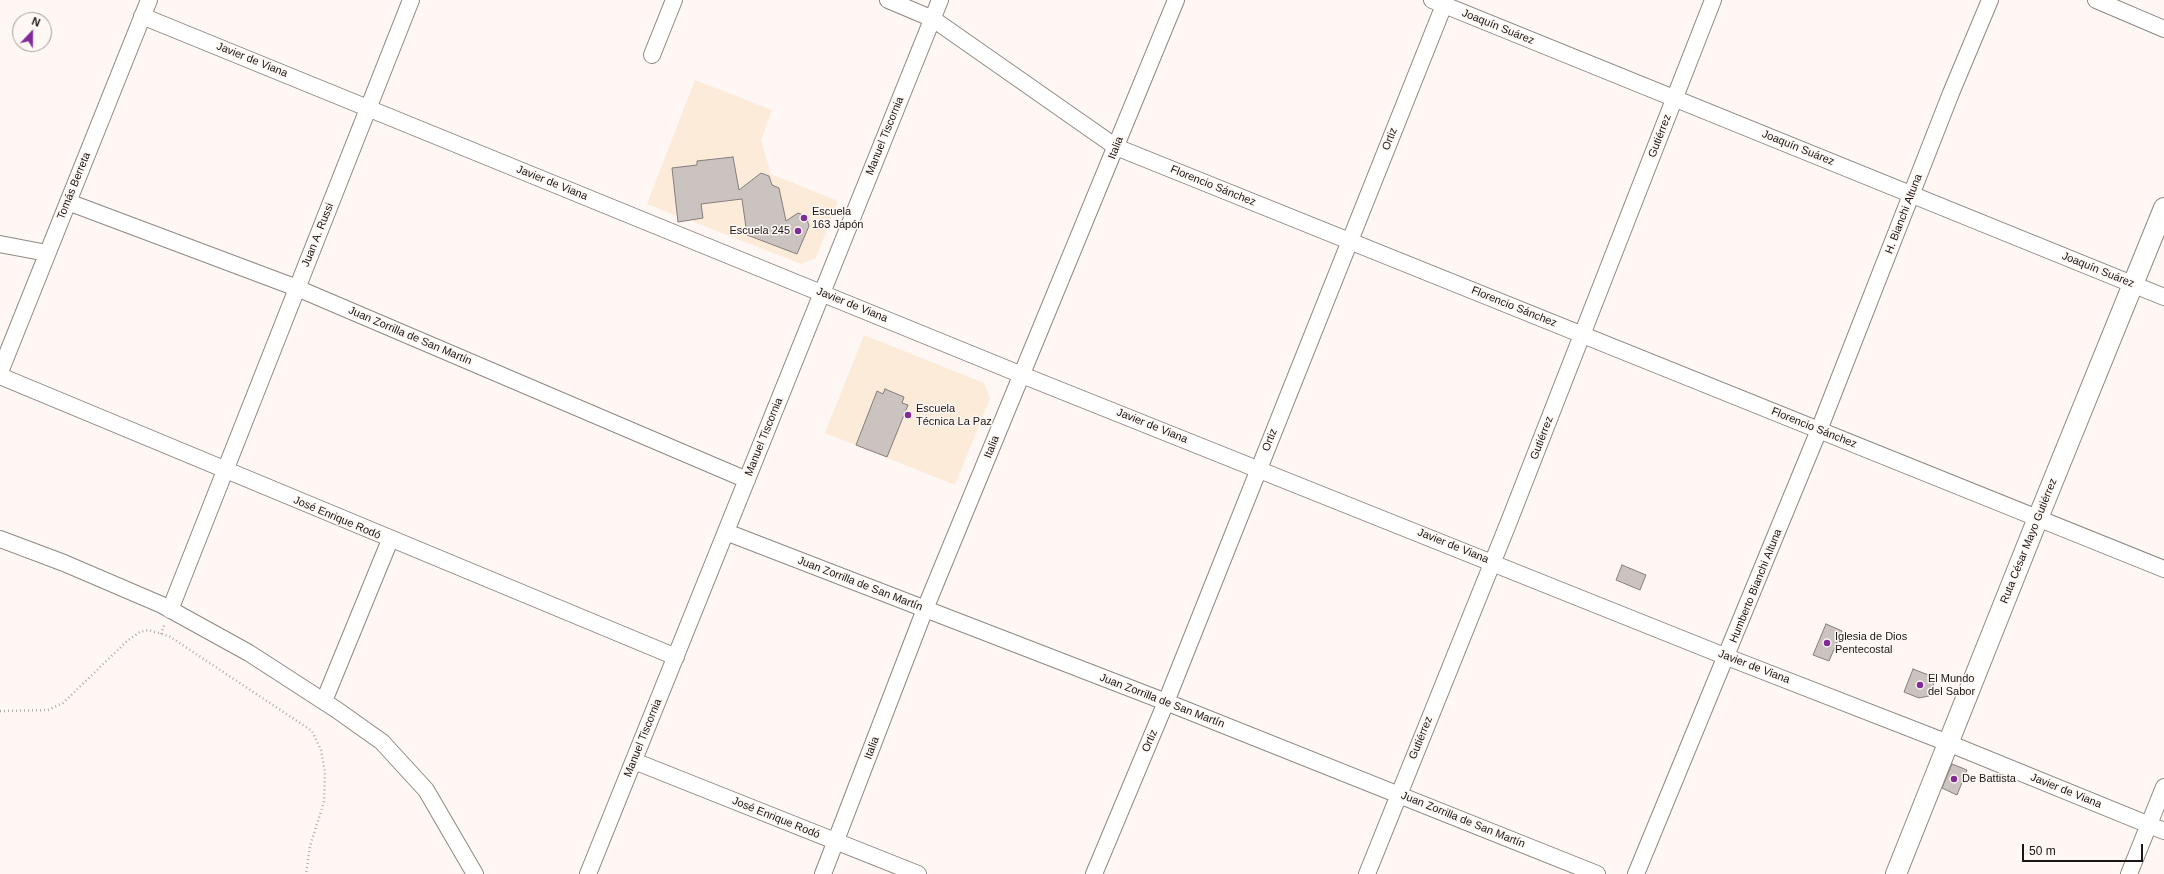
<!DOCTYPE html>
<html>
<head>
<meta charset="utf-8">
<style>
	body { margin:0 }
	#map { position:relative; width:2164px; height:874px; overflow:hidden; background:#fef7f3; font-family:Arial,sans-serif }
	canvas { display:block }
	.north { position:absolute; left:12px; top:12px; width:40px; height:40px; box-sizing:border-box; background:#fef7f3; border:1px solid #a29d9a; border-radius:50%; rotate:22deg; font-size:11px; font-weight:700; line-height:16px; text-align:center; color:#191615 }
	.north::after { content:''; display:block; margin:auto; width:14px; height:18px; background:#822a97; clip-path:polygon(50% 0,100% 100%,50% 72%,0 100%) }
	.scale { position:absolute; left:2022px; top:844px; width:121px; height:18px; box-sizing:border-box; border:2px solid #191615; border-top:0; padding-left:5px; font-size:12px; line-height:14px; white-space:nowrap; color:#191615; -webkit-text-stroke:3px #fef7f3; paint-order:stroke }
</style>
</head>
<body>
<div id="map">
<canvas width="2164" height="874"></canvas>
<div class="north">N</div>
<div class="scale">50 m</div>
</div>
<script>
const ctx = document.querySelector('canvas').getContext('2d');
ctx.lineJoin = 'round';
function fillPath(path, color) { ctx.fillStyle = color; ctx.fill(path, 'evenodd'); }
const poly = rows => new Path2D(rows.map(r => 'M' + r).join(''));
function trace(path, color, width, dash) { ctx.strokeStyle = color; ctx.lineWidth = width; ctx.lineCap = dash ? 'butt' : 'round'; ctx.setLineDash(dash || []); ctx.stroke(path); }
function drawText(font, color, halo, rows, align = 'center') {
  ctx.font = font + ' Arial,sans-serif'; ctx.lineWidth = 3; ctx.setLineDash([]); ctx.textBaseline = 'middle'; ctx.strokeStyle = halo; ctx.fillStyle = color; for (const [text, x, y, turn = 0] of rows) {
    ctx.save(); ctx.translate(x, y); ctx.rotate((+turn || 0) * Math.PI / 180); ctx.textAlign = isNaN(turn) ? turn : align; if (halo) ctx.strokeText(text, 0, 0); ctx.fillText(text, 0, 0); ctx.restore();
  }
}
const education = poly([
	[695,80,772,110,761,140,771,174,838,201,816,258,801,264,689,220,678,222,677,216,647,204],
	[864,335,984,383,990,398,955,485,825,433]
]);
const building = poly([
	[733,157,739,190,761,173,769,176,772,185,779,188,786,221,798,213,806,216,809,226,797,254,747,235,742,199,701,204,703,218,678,222,672,168,697,165,697,161,733,157],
	[885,389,904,397,902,403,908,405,887,457,856,445,877,391,883,394,885,389],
	[1622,565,1646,575,1640,590,1616,580,1622,565],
	[1826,624,1842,631,1829,661,1813,655,1826,624],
	[1913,669,1936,678,1929,696,1919,698,1904,692,1913,669],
	[1952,764,1967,770,1957,795,1942,788,1952,764]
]);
const path = poly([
	[161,634,165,623],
	[0,711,48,710,63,703,127,641,140,632,148,630,169,636,312,731,321,750,325,772,324,802,310,846,306,874]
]);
const minor = poly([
	[888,0,933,19,1116,147,2164,569],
	[1432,0,2164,297],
	[2096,0,2164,29],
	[142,16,1022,375,1727,657,1948,743,2164,831],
	[652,55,674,0],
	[68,202,297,288,747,480],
	[0,244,47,253],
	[0,372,149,0],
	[0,376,676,657],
	[726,532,1166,702,1597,874],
	[0,539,64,563,162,605,249,653,337,710,382,742,426,790,475,874],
	[170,610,411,0],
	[324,701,390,540],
	[634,761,918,874],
	[588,874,940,0],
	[823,874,925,609,1176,0],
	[1094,874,1166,702,1444,5],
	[1367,874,1508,524,1713,0],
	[1636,874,1819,430,1951,93,1990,0],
	[2129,874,2164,787]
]);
const tertiary = poly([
	[1896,874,2038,518,2164,208]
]);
const markers = [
	[804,218,4,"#822a97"],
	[798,231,4,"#822a97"],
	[908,415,4,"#822a97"],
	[1827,643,4,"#822a97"],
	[1920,685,4,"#822a97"],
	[1954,779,4,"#822a97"]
];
const streetNames = [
	["Joaquín Suárez",1498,27,22],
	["Javier de Viana",252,60,22],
	["Manuel Tiscornia",885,136,-68],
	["Gutiérrez",1660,136,-69],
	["Ortiz",1390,139,-68],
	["Italia",1116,148,-68],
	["Joaquín Suárez",1798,148,22],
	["Javier de Viana",552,183,22],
	["Tomás Berreta",74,186,-68],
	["Florencio Sánchez",1213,186,22],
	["H. Bianchi Altuna",1904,214,-69],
	["Juan A. Russi",318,235,-68],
	["Joaquín Suárez",2098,270,22],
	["Javier de Viana",852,305,22],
	["Florencio Sánchez",1514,307,22],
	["Juan Zorrilla de San Martín",410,336,23],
	["Javier de Viana",1152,426,22],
	["Florencio Sánchez",1814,428,22],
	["Manuel Tiscornia",764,437,-68],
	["Gutiérrez",1542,438,-69],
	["Ortiz",1270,440,-68],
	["Italia",992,447,-68],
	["José Enrique Rodó",337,518,23],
	["Ruta César Mayo Gutiérrez",2029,541,-68],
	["Javier de Viana",1453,546,22],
	["Juan Zorrilla de San Martín",860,584,21],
	["Humberto Bianchi Altuna",1756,586,-68],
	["Javier de Viana",1754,667,21],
	["Juan Zorrilla de San Martín",1162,701,21],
	["Manuel Tiscornia",643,738,-68],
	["Gutiérrez",1421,738,-68],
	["Ortiz",1150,741,-67],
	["Italia",872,748,-69],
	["Javier de Viana",2066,791,22],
	["José Enrique Rodó",776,818,22],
	["Juan Zorrilla de San Martín",1463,820,22]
];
const poiNames = [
	["Escuela",812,212],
	["163 Japón",812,225],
	["Escuela 245",790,231,"right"],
	["Escuela",916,409],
	["Técnica La Paz",916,422],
	["Iglesia de Dios",1835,637],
	["Pentecostal",1835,650],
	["El Mundo",1928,679],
	["del Sabor",1928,692],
	["De Battista",1962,779]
];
fillPath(education, '#fdebda');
fillPath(building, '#cac3bf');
trace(building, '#857e7a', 1);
trace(minor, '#8f8884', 18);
trace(tertiary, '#8f8884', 22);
trace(path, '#b1aba8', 2.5, [1, 3]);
trace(minor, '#fff', 16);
trace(tertiary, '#fff', 20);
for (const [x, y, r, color] of markers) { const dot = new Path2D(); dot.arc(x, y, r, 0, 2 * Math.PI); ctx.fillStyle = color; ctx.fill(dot); trace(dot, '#fef7f3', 1.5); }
drawText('11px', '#191615', '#fef7f3', streetNames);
drawText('11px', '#191615', '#fef7f3', poiNames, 'left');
</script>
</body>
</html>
